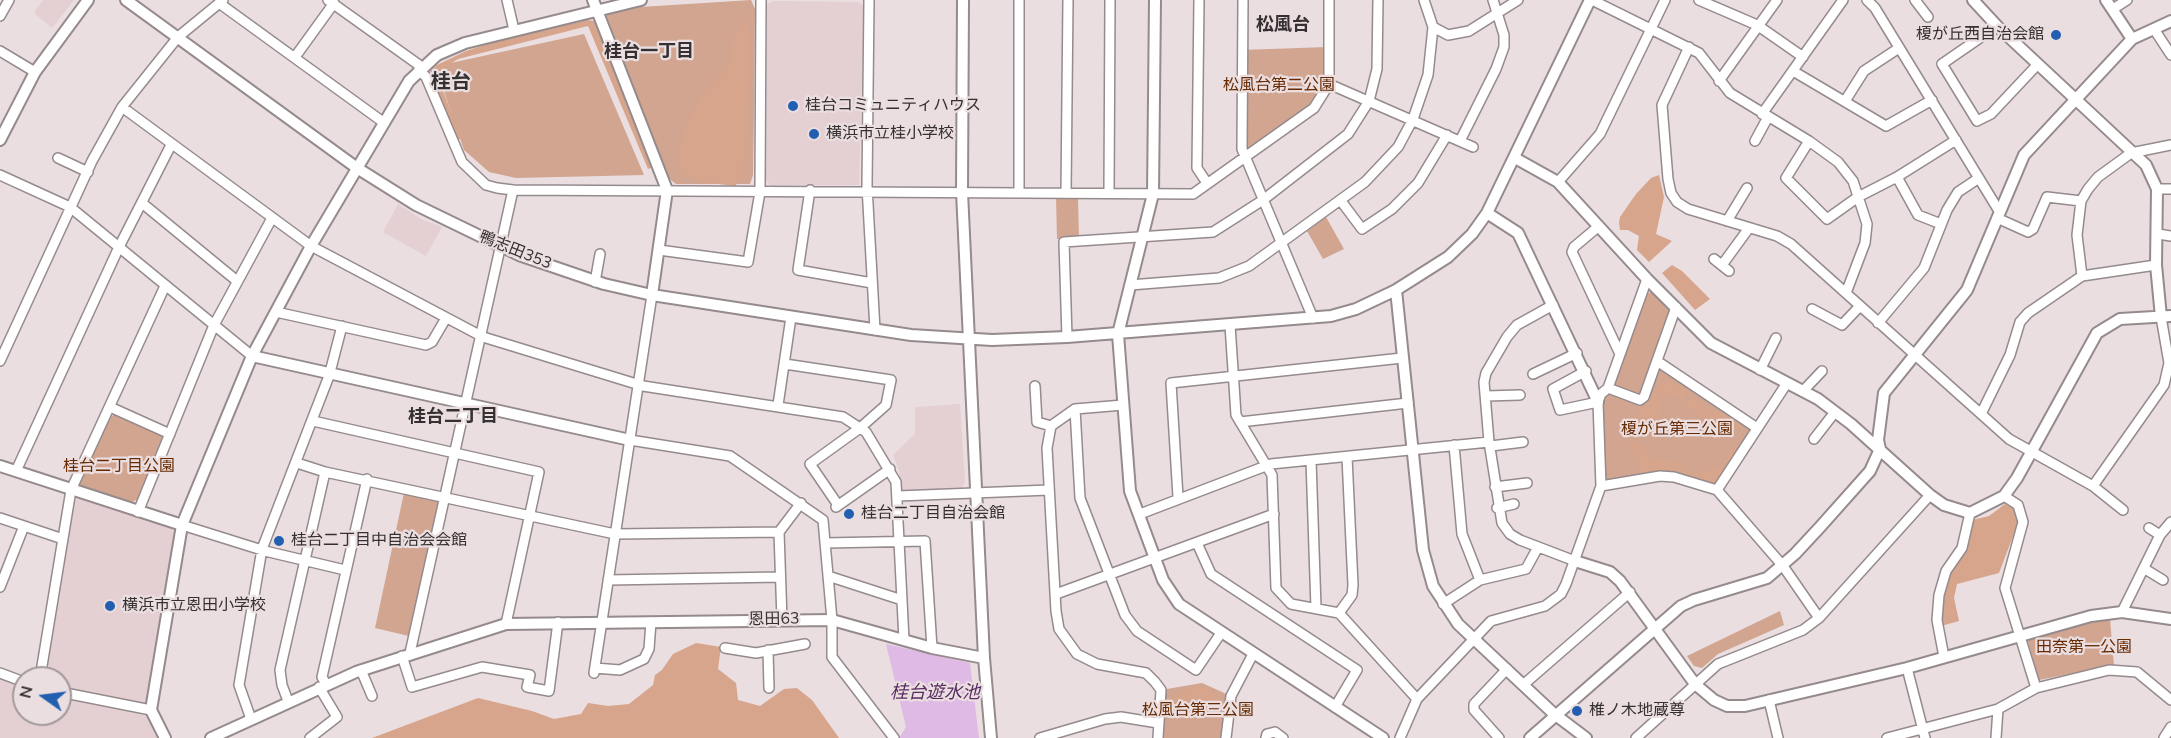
<!DOCTYPE html>
<html>
<head>
<meta charset="utf-8">
<style>
	body { margin:0 }
	#map { position:relative; width:2171px; height:738px; overflow:hidden; background:#eadee0; font-family:"Nunito Sans",sans-serif }
	canvas { display:block }
	.north { position:absolute; left:12px; top:666px; width:60px; height:60px; box-sizing:border-box; background:#eadee0; border:2px solid #a2989a; border-radius:50%; rotate:284deg; font-size:16px; font-weight:700; line-height:24px; text-align:center; color:#353031 }
	.north::after { content:''; display:block; margin:auto; width:21px; height:27px; background:#225fb0; clip-path:polygon(50% 0,100% 100%,50% 72%,0 100%) }
</style>
</head>
<body>
<div id="map">
<canvas width="2171" height="738"></canvas>
<div class="north">N</div>
</div>
<script>
const ctx = document.querySelector('canvas').getContext('2d');
ctx.lineJoin = 'round';
function fillPath(path, color) { ctx.fillStyle = color; ctx.fill(path, 'evenodd'); }
const poly = rows => new Path2D(rows.map(r => 'M' + r).join(''));
function trace(path, color, width, dash) { ctx.strokeStyle = color; ctx.lineWidth = width; ctx.lineCap = dash ? 'butt' : 'round'; ctx.setLineDash(dash || []); ctx.stroke(path); }
function drawText(font, color, halo, rows, align = 'center') {
  ctx.font = font + ' "Nunito Sans","Noto Sans JP",sans-serif'; ctx.lineWidth = 4.5; ctx.setLineDash([]); ctx.textBaseline = 'middle'; ctx.strokeStyle = halo; ctx.fillStyle = color; for (const [text, x, y, turn = 0] of rows) {
    ctx.save(); ctx.translate(x, y); ctx.rotate((+turn || 0) * Math.PI / 180); ctx.textAlign = isNaN(turn) ? turn : align; if (halo) ctx.strokeText(text, 0, 0); ctx.fillText(text, 0, 0); ctx.restore();
  }
}
const built = poly([
	[43,0,74,0,52,28,34,13],
	[773,1,858,2,864,6,859,185,770,185,766,180,767,5],
	[398,204,421,219,442,227,426,256,383,232],
	[960,404,965,482,961,488,902,491,899,471,893,455,915,434,915,407],
	[79,498,171,528,175,534,146,703,60,689,60,678,44,678,74,502],
	[0,680,24,688,24,714,60,714,60,698,148,716,159,738,0,738]
]);
const green = poly([
	[751,0,755,9,754,110,753,175,750,184,676,184,667,177,606,14,641,7],
	[584,34,644,175,516,178,489,172,464,150,437,71,446,64],
	[1327,47,1329,84,1314,108,1245,157,1242,50],
	[1056,197,1078,197,1079,238,1057,239],
	[1326,217,1344,249,1323,259,1307,231],
	[1652,292,1670,312,1642,393,1638,395,1612,387,1645,294],
	[1657,361,1757,428,1717,490,1674,477,1601,486,1601,394,1608,388,1641,400],
	[115,414,161,435,163,441,138,499,132,502,82,488,78,484,109,418],
	[405,488,444,496,413,637,375,628],
	[1780,611,1784,625,1718,654,1702,668,1694,666,1687,656],
	[2101,619,2110,619,2114,665,2039,680,2028,642,2030,638],
	[1202,683,1231,696,1226,738,1158,738,1161,690]
]);
const forest = poly([
	[750,18,748,127,742,178,735,186,702,182,686,175,678,165,680,147,689,117,702,96,732,60,733,36],
	[587,20,594,21,605,45,653,167,648,169,588,26,458,59,436,73,461,137,458,141,430,71,437,65,466,51,494,42],
	[1659,175,1664,197,1656,234,1672,241,1649,262,1637,250,1639,236,1628,230,1620,230,1619,223,1620,217,1636,194,1651,178],
	[1672,265,1682,271,1710,299,1695,310,1662,273],
	[1659,382,1671,382,1683,387,1687,393,1681,401,1669,394,1659,399,1661,409,1658,419,1648,429,1642,427,1638,430,1635,443,1645,447,1653,460,1676,461,1687,471,1700,475,1708,469,1720,468,1726,464,1729,451,1737,446,1739,450,1730,467,1714,484,1639,472,1639,464,1628,441,1640,409,1652,400],
	[1695,397,1703,406,1734,419,1740,425,1738,430,1725,434,1716,431,1705,419,1685,407,1685,402],
	[2005,504,2013,508,2018,523,1999,573,1957,584,1954,598,1959,621,1941,626,1943,594,1972,520,1989,516],
	[696,643,721,647,718,669,736,683,738,700,760,706,784,689,797,688,812,700,839,738,372,738,478,698,532,711,554,719,581,714,588,703,608,706,629,704,653,685,655,675,662,670,673,654],
	[1198,686,1211,689,1219,695,1217,703,1191,720,1179,717,1173,708,1176,696,1186,689]
]);
const water = poly([
	[886,644,970,663,979,738,899,738,906,727]
]);
const minor = poly([
	[328,0,419,65,419,70,426,77,462,162,486,185,497,188,513,190,1193,194,1314,108,1329,84,1329,0],
	[507,0,514,30],
	[869,0,867,186,875,330],
	[1199,0,1197,168,1207,183],
	[1243,0,1242,149,1313,318],
	[1424,0,1433,27,1448,35,1469,31,1518,0],
	[1592,0,1699,53,1730,93,1809,141,1838,162,1853,181,1867,224,1865,243,1846,293],
	[1699,0,1757,25,1803,57],
	[1867,0,1875,8,1999,211],
	[1915,0,1928,17],
	[219,3,383,122],
	[2113,9,2127,0],
	[0,16,9,0],
	[1997,26,1942,64,1977,121,1991,114,2038,64],
	[2154,29,2171,55],
	[1689,47,1662,105,1668,179,1671,193,1677,202,1688,209,1777,236,1791,244,2009,439,2093,486,2123,510],
	[0,51,35,72],
	[295,57,334,3],
	[1793,71,1886,126,1932,100],
	[1719,81,1777,0],
	[1329,84,1473,147],
	[1845,101,1864,71,1899,48],
	[122,107,311,246,483,337,643,386,843,417,866,432,896,482,904,640],
	[1762,114,1843,0],
	[1460,141,1496,69,1504,47,1504,35,1493,0],
	[1755,141,1768,117],
	[1809,141,1786,178,1827,219,1858,197,1897,177,1956,140],
	[58,158,88,172],
	[0,175,70,207,252,356],
	[1897,177,1918,215,1941,224],
	[1558,182,1600,134,1665,0],
	[2157,189,2171,189],
	[810,190,798,270,872,283],
	[1019,192,1019,0],
	[1066,193,1068,0],
	[1109,193,1110,0],
	[1341,201,1362,229,1392,209,1418,183,1447,135],
	[142,203,237,281],
	[1997,218,2028,232,2033,229,2047,197,2081,201],
	[1727,221,1747,188],
	[1599,226,1574,247,1572,252,1619,352],
	[2158,234,2171,236],
	[659,250,748,262,760,192,761,0],
	[1714,259,1729,271],
	[1722,265,1749,228],
	[2082,276,2077,235,2081,201,2088,189,2098,177,2131,153,2171,145],
	[595,282,600,254],
	[1130,285,1219,278,1249,266,1365,182,1398,147,1413,119,1428,75,1433,27],
	[1553,305,1517,325,1507,337,1486,373,1484,382,1489,442,1502,523,1510,534,1520,540,1575,561],
	[1812,309,1842,325,1860,306],
	[276,312,426,345,432,342,446,318],
	[1878,323,1924,268,1947,210,1958,192,1979,178],
	[1230,325,1236,415,1272,475,1276,588,1291,604,1339,613,1417,699],
	[1067,337,1064,242,1213,232,1263,200,1348,134,1369,101,1377,69,1378,0],
	[0,361,92,161,122,107,178,37,223,0],
	[1657,361,1757,428],
	[785,364,891,380,886,405,860,428,810,464,838,505],
	[1760,370,1776,338],
	[1586,371,1553,389,1560,410,1598,402],
	[1533,374,1577,353],
	[1035,386,1037,422,1051,426],
	[1608,388,1640,400,1644,397,1676,307],
	[1803,391,1822,371],
	[1486,396,1520,395],
	[778,405,791,317],
	[1123,405,1075,409,1051,426,1047,448,1056,611,1059,629,1077,654,1097,664,1146,673,1155,682,1161,690,1158,738],
	[110,407,170,434],
	[1075,409,1080,498,1125,615,1137,631,1196,670,1221,633],
	[1981,414,2010,355,2020,322,2028,313,2082,276,2156,265],
	[313,421,539,472,506,624],
	[1240,422,1408,403],
	[1814,439,1835,412],
	[630,440,730,456,823,520,832,620,832,657,894,738],
	[1454,445,1462,534,1480,580],
	[1491,446,1523,442],
	[1311,460,1316,608],
	[297,463,325,472,615,534,779,532],
	[16,471,119,247,171,145],
	[1601,486,1660,476,1674,477,1717,490,1783,566,1819,618],
	[2093,486,2164,385,2169,363,2161,317],
	[1495,487,1527,483],
	[1717,490,1787,383],
	[898,496,1049,490],
	[2004,496,2018,505,2023,522,2005,588,2036,688],
	[1178,497,1171,383,1402,358],
	[836,507,890,469],
	[1497,508,1514,504],
	[138,512,214,325,272,218],
	[1140,514,1271,464,1489,442],
	[0,518,63,539],
	[182,525,265,551,345,570],
	[2149,528,2160,535],
	[825,543,925,541,932,648],
	[1197,543,1211,574,1357,670,1335,707],
	[2145,569,2163,580],
	[828,576,902,600],
	[608,580,780,577],
	[0,587,24,526],
	[1056,594,1274,514],
	[1443,604,1480,580,1526,569,1538,547],
	[2122,612,2160,535,2171,522],
	[1339,613,1352,595,1353,585,1347,457],
	[782,620,779,532,801,503],
	[725,648,756,653,805,644],
	[768,650,769,688],
	[410,653,513,190],
	[402,656,412,687,482,667,530,675,527,687,549,691,558,622],
	[1944,657,1937,620,1939,595,1946,571,1962,548,1970,513],
	[595,668,620,670,644,659,649,649,651,622],
	[1907,668,1925,738],
	[361,670,372,696],
	[0,673,24,682],
	[594,673,652,295],
	[40,678,71,490,165,286],
	[326,684,322,677,367,479],
	[1523,685,1630,592],
	[60,692,151,710],
	[1769,700,1778,738],
	[288,701,282,685,280,670,325,472],
	[251,719,239,685,262,549,329,376,342,326],
	[310,738,337,717,319,687],
	[1040,738,1105,719,1121,717,1158,723],
	[1226,738,1231,696,1253,654],
	[1266,738,1267,734,1275,732,1283,738],
	[1400,738,1417,699,1491,621,1545,606,1561,594,1566,584,1601,486,1598,402,1601,394,1608,388,1647,279],
	[1499,738,1474,710,1474,704,1507,669],
	[1636,738,1718,664,1803,630,1819,618,1930,495],
	[1887,738,1998,709,2036,688,2109,670,2137,672,2171,700],
	[1996,738,1998,709],
	[2164,738,2171,727]
]);
const tertiary = poly([
	[126,0,357,168,416,205,519,255,604,284,652,295,911,335,992,340,1067,337,1331,316,1356,309,1396,290,1448,257,1472,234,1487,213,1590,0],
	[593,0,667,190,652,295],
	[963,0,962,192,984,658,991,738],
	[1155,0,1153,194,1118,334,1130,491,1163,580,1179,604,1383,738],
	[1973,0,1997,26,2146,165,2157,189,2156,265,2161,317],
	[2106,0,2132,39],
	[0,140,35,72,88,0],
	[1515,158,1558,182,1647,279,1711,343,1818,399,1851,424,1930,495,1944,505,1970,513,2004,496,2017,478,2097,333,2120,319,2171,316],
	[1487,213,1518,233,1598,402],
	[1396,290,1423,550,1433,586,1458,624,1553,713,1586,738],
	[252,356,630,440],
	[0,466,182,525],
	[1575,561,1610,572,1620,581,1695,684,1714,700,1727,706,1745,706,1907,668,2091,616,2122,612,2171,619],
	[165,738,151,710,182,525,252,356,311,246,409,81,437,55,465,43,641,0],
	[211,738,356,672,506,624,832,620,932,648,984,658],
	[1530,738,1681,606,1694,600,1767,578,1795,554,1821,526,1870,471,1880,449,1878,440,1884,393,1967,290,2024,155,2132,39,2171,21]
]);
const markers = [
	[2056,35,6,"#225fb0"],
	[793,106,6,"#225fb0"],
	[814,134,6,"#225fb0"],
	[849,514,6,"#225fb0"],
	[279,541,6,"#225fb0"],
	[110,606,6,"#225fb0"],
	[1577,711,6,"#225fb0"]
];
const poiNames = [
	["榎が丘西自治会館",2044,35,"right"],
	["桂台コミュニティハウス",805,106],
	["横浜市立桂小学校",826,134],
	["桂台二丁目自治会館",861,514],
	["桂台二丁目中自治会会館",291,541],
	["横浜市立恩田小学校",122,606],
	["椎ノ木地蔵尊",1589,711]
];
const parkNames = [
	["松風台第二公園",1279,86],
	["榎が丘第三公園",1677,430],
	["桂台二丁目公園",119,467],
	["田奈第一公園",2084,648],
	["松風台第三公園",1198,711]
];
const streetNames = [
	["鴨志田353",515,251,22],
	["恩田63",774,620,-1]
];
const neighbourhoodNames = [
	["松風台",1283,26],
	["桂台一丁目",649,53],
	["桂台二丁目",453,418]
];
const waterNames = [
	["桂台遊水池",935,694]
];
const quarterNames = [
	["桂台",451,83]
];
fillPath(built, '#e4cfd3');
fillPath(green, '#d1a590');
fillPath(forest, '#d7a48c');
fillPath(water, '#debae4');
trace(minor, '#958a8c', 12);
trace(tertiary, '#958a8c', 14);
trace(minor, '#fff', 9);
trace(tertiary, '#fff', 10);
for (const [x, y, r, color] of markers) { const dot = new Path2D(); dot.arc(x, y, r, 0, 2 * Math.PI); ctx.fillStyle = color; ctx.fill(dot); trace(dot, '#eadee0', 2); }
drawText('16px', '#353031', '#eadee0', poiNames, 'left');
drawText('16px', '#672a01', '#eadee0', parkNames);
drawText('16px', '#353031', '#eadee0', streetNames);
drawText('bold 18px', '#353031', '#eadee0', neighbourhoodNames);
drawText('italic 18px', '#582c60', '#eadee0', waterNames);
drawText('bold 20px', '#353031', '#eadee0', quarterNames);
</script>
</body>
</html>
